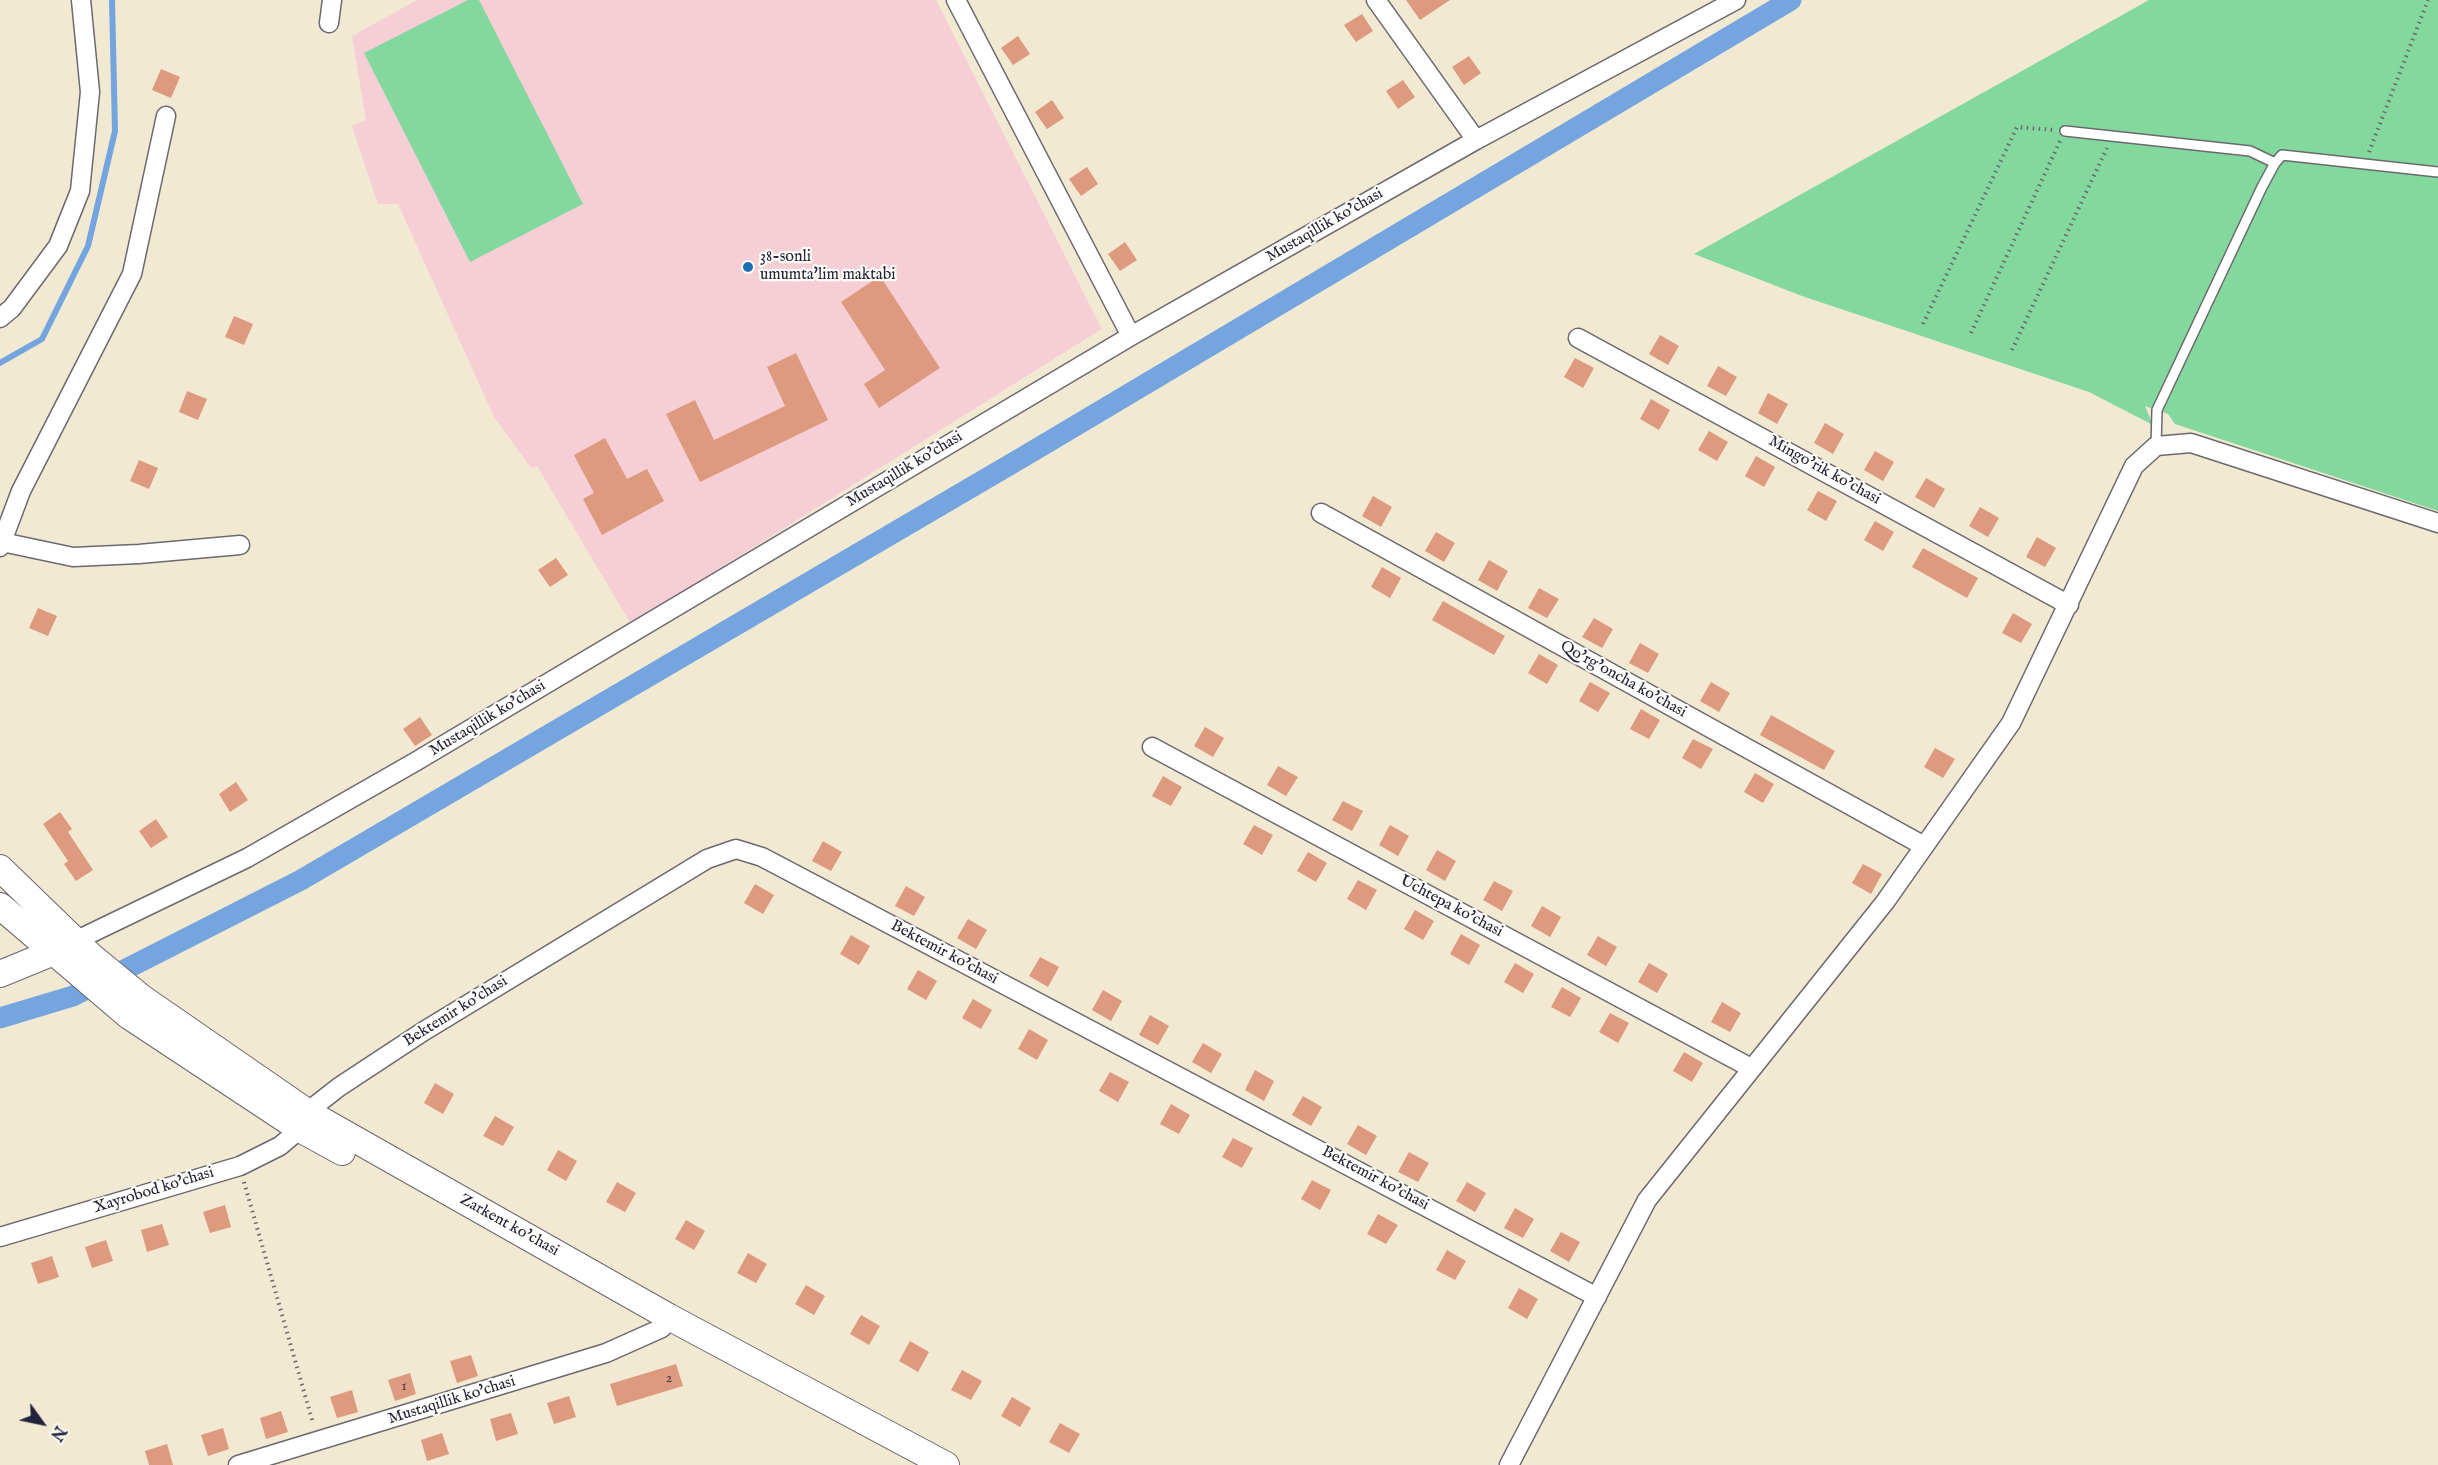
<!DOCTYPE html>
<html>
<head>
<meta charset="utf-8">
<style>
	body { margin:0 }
	#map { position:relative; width:2438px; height:1465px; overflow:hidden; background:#f2e9d2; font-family:"IM FELL English",serif }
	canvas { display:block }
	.north { position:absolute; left:12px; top:1393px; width:60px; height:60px; -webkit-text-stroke:4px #fdfcf7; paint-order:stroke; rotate:123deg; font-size:16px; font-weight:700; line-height:24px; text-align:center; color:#22223b }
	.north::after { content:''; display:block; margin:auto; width:21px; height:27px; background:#22223b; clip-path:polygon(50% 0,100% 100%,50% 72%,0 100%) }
</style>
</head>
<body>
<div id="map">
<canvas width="2438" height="1465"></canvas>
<div class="north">N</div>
</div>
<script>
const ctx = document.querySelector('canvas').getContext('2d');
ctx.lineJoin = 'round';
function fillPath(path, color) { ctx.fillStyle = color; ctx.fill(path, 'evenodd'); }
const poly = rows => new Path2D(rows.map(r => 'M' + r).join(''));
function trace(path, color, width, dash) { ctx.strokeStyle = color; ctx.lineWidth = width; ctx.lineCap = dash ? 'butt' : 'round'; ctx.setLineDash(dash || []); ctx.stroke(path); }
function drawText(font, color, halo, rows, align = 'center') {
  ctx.font = font + ' "IM FELL English",serif'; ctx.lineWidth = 4.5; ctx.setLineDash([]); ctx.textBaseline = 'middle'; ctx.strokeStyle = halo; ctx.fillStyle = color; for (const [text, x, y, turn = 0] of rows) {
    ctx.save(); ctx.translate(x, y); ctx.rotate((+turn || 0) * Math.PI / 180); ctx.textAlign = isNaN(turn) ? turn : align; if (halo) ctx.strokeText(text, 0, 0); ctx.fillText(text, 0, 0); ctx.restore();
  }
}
const built = poly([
	[417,0,936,0,1102,329,631,624,537,466,531,468,494,417,398,204,378,204,352,126,366,120,352,36]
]);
const green = poly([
	[468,0,479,0,583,204,470,262,364,53],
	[2149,0,2438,0,2438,511,2175,424,2168,414,2145,406,2153,425,2089,392,1802,296,1694,254]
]);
const stream = poly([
	[0,363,42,339,88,246,115,131,112,0]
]);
const canal = poly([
	[0,1018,73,996,301,880,1023,457,1791,0]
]);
const building = poly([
	[1406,0,1450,0,1420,20],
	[1362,14,1373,31,1356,42,1344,25],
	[1018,36,1030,54,1013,65,1001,48],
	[1469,56,1481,73,1464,85,1452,67],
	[161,69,180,77,171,98,152,90],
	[1403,80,1415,97,1398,109,1386,91],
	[1052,100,1064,118,1047,129,1035,112],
	[1087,167,1098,184,1081,196,1069,179],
	[1125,242,1137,260,1120,271,1108,254],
	[880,276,940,368,879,408,864,384,885,370,841,302],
	[234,316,253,324,244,345,225,337],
	[1660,335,1679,346,1668,365,1649,354],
	[796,353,828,420,700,482,666,414,695,400,714,440,785,406,767,367],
	[1575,358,1594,368,1583,388,1564,377],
	[1718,366,1737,377,1726,396,1707,386],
	[187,391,207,399,198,420,179,412],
	[1768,393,1788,404,1777,424,1758,413],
	[1651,399,1670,410,1659,430,1640,419],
	[1825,423,1844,434,1833,454,1814,443],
	[1709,431,1728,442,1717,461,1698,450],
	[605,438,627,479,647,469,664,501,602,535,583,499,594,493,574,455],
	[1875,451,1894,462,1883,481,1864,470],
	[1756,456,1775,467,1764,487,1745,476],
	[139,460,158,468,149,489,130,481],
	[1926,478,1945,489,1934,508,1915,497],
	[1818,491,1837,501,1826,521,1807,510],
	[1373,496,1392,507,1381,527,1362,516],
	[1980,507,1999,518,1988,537,1969,526],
	[1875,521,1894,532,1883,551,1864,540],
	[1436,532,1455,543,1444,562,1425,551],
	[2037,537,2056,548,2045,567,2026,557],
	[1923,548,1978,578,1967,598,1912,567],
	[556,558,568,575,550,587,538,570],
	[1489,560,1508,571,1497,591,1478,580],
	[1382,567,1401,578,1390,598,1371,587],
	[1539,588,1559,599,1547,618,1528,608],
	[1443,601,1505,636,1494,655,1432,620],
	[38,608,57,616,48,636,29,628],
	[2013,613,2032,624,2021,643,2002,633],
	[1594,618,1613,629,1602,648,1582,637],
	[1640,643,1659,654,1648,673,1629,663],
	[1539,654,1558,665,1547,684,1528,673],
	[1590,682,1610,693,1598,712,1579,701],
	[1711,682,1730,693,1719,712,1700,701],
	[1641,709,1660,720,1649,739,1630,729],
	[1771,715,1835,751,1824,770,1760,735],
	[420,717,432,735,415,746,403,729],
	[1205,727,1224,738,1213,757,1194,746],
	[1693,739,1713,749,1701,769,1682,758],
	[1935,748,1955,759,1943,778,1924,767],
	[1278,766,1298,777,1286,796,1267,785],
	[1755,773,1774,784,1763,803,1744,792],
	[1163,776,1182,787,1171,806,1152,796],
	[236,782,248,800,230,812,219,794],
	[1343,801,1363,811,1352,831,1332,820],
	[60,812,72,829,68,832,93,870,76,881,64,864,68,861,43,824],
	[156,819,168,837,151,848,139,831],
	[1254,825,1273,835,1262,855,1243,844],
	[1390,825,1409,836,1398,856,1379,845],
	[823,841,842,852,831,871,812,861],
	[1437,850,1456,861,1445,881,1426,870],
	[1308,852,1327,863,1316,882,1297,871],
	[1863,864,1882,874,1871,894,1852,883],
	[1358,880,1377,890,1366,910,1347,899],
	[1494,881,1513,891,1502,911,1483,900],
	[755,884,774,895,763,914,744,903],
	[906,886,925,897,914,916,895,906],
	[1542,906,1561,917,1550,937,1531,926],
	[1415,910,1434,921,1423,940,1404,929],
	[968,919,987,930,976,949,957,938],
	[1461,934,1480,945,1469,965,1450,954],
	[851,935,870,946,859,965,840,954],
	[1598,936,1617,947,1606,966,1587,955],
	[1040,957,1059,967,1048,987,1029,976],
	[1515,963,1534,974,1523,993,1504,982],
	[1649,963,1668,974,1657,993,1638,982],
	[918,970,937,981,926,1000,907,989],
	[1562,987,1581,998,1570,1017,1551,1007],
	[1103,990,1122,1001,1111,1021,1092,1010],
	[973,999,992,1010,981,1029,962,1018],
	[1722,1002,1741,1013,1730,1032,1711,1022],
	[1610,1013,1629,1023,1618,1043,1599,1032],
	[1150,1015,1169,1026,1158,1045,1139,1035],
	[1029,1029,1048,1040,1037,1060,1018,1049],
	[1203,1043,1222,1054,1211,1073,1192,1062],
	[1684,1052,1703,1063,1692,1082,1673,1071],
	[1255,1070,1274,1081,1264,1101,1245,1090],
	[1110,1072,1129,1082,1118,1102,1099,1091],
	[435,1083,454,1094,443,1114,424,1103],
	[1303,1096,1322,1107,1311,1126,1292,1115],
	[1171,1104,1190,1115,1179,1134,1160,1124],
	[495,1116,514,1127,503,1146,483,1136],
	[1358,1125,1377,1136,1366,1155,1347,1144],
	[1233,1138,1253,1148,1242,1168,1222,1157],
	[558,1150,577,1161,566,1181,547,1170],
	[1409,1152,1429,1163,1418,1182,1398,1172],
	[1312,1180,1331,1190,1320,1210,1301,1199],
	[617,1182,636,1193,625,1212,606,1202],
	[1467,1182,1486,1193,1475,1212,1456,1201],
	[225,1205,231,1227,210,1233,203,1212],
	[1515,1208,1534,1219,1523,1238,1504,1228],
	[1378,1214,1398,1225,1386,1244,1367,1234],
	[686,1220,705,1231,694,1250,675,1239],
	[162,1224,169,1245,147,1252,141,1230],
	[1561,1232,1580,1242,1569,1262,1550,1251],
	[106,1240,113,1261,92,1268,85,1247],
	[1447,1250,1466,1261,1455,1280,1436,1270],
	[748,1253,767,1264,756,1283,737,1273],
	[52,1256,59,1277,38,1284,31,1263],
	[806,1285,825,1296,814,1315,795,1304],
	[1519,1288,1538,1299,1527,1319,1508,1308],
	[861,1315,880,1326,869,1345,850,1334],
	[910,1341,929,1352,918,1372,899,1361],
	[471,1355,478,1376,457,1383,450,1361],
	[676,1364,683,1386,617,1406,610,1384],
	[962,1370,982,1381,971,1400,951,1390],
	[410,1373,416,1394,395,1401,388,1380],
	[352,1390,358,1412,337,1418,330,1397],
	[569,1396,576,1417,554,1424,547,1403],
	[1012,1397,1031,1408,1020,1427,1001,1416],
	[281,1411,288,1432,266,1439,260,1418],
	[511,1413,518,1434,496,1441,490,1419],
	[1060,1423,1080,1434,1069,1453,1049,1442],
	[223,1428,229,1449,208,1456,201,1435],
	[442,1433,449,1454,427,1461,421,1440],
	[167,1444,173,1465,149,1465,145,1451]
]);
const path = poly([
	[2369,152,2428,0],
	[1923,324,2017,127,2054,130],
	[1971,333,2060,141],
	[2012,350,2107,148],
	[244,1182,313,1423]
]);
const lane = poly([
	[2065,131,2250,151,2275,163],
	[2156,446,2157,410,2262,187,2275,163,2282,155,2438,172]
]);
const street = poly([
	[956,0,1131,336],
	[1376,0,1476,140],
	[329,23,332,0],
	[0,318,12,308,58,246,80,191,90,92,81,0],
	[1578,338,2069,605],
	[1321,513,1924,846],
	[2,542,73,557,139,554,240,545],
	[0,547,21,491,132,274,166,116],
	[1152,747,1751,1068],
	[75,941,247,858,415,762,1131,336,1476,140,1736,0],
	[307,1112,339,1087,424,1031,707,859,736,849,762,857,1597,1297],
	[0,1237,240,1166,280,1146,300,1129],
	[238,1465,606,1353,662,1328],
	[1509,1465,1647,1200,1885,902,2011,723,2134,466,2156,446,2191,443,2438,523]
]);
const secondary = poly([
	[0,868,91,956,142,998,307,1112,669,1317,946,1465],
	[0,906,129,1016,300,1129,342,1152],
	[0,974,66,947]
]);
const markers = [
	[748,267,6,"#1f6fb2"]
];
const numberNames = [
	["2",669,1379],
	["1",404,1387]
];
const streetNames = [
	["Mustaqillik ko'chasi",1325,226,-30],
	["Mustaqillik ko'chasi",905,470,-31],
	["Mingo'rik ko'chasi",1824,471,29],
	["Qo'rg'oncha ko'chasi",1623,680,29],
	["Mustaqillik ko'chasi",488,719,-31],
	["Uchtepa ko'chasi",1451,907,28],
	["Bektemir ko'chasi",944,953,28],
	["Bektemir ko'chasi",456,1012,-32],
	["Bektemir ko'chasi",1375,1179,28],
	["Xayrobod ko'chasi",154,1191,-17],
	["Zarkent ko'chasi",509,1226,29],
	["Mustaqillik ko'chasi",452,1401,-17]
];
const poiNames = [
	["38-sonli",760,258],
	["umumta'lim maktabi",760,276]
];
fillPath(built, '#f6cfd6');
fillPath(green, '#83d99d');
trace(stream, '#74a5df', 6);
trace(canal, '#74a5df', 21);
fillPath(building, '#de9a7f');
trace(lane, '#6b6870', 12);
trace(street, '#6b6870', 21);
trace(secondary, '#6b6870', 28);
trace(path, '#6b6870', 4, [1.5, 4.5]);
trace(lane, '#fff', 9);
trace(street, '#fff', 18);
trace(secondary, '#fff', 26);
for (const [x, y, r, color] of markers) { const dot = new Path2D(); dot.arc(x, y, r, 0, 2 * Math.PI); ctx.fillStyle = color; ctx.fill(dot); trace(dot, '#fdfcf7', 2); }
drawText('14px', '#51404c', null, numberNames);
drawText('16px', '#22223b', '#fdfcf7', streetNames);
drawText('16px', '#22223b', '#fdfcf7', poiNames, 'left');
</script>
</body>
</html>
